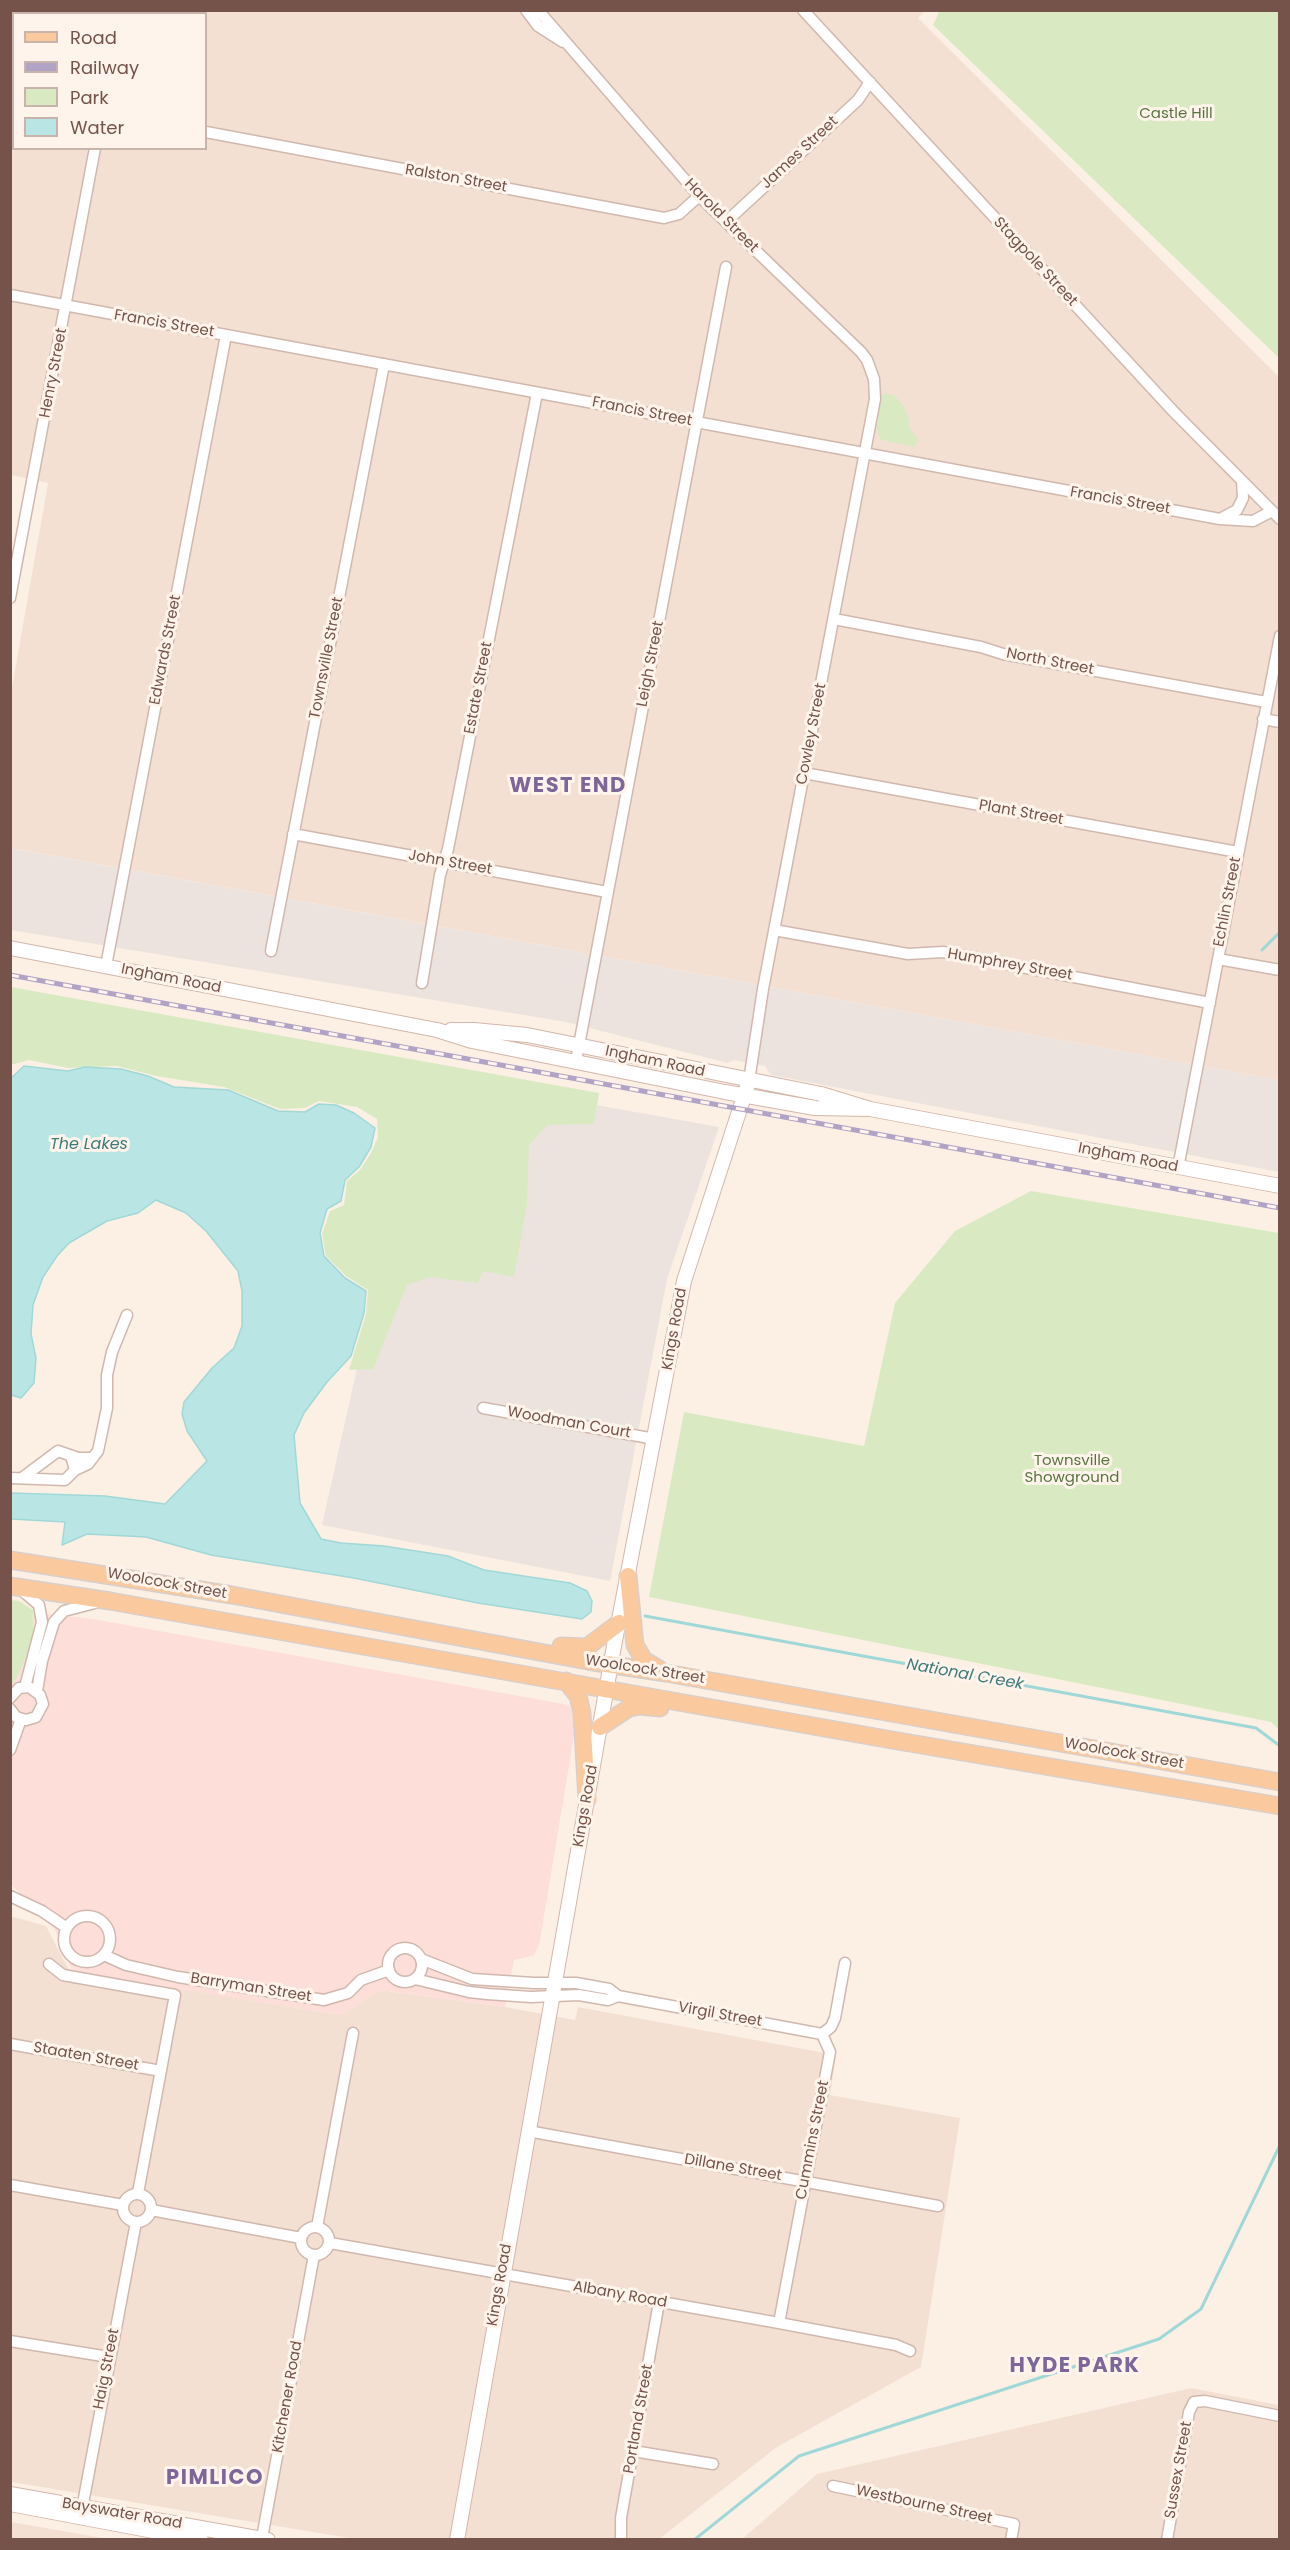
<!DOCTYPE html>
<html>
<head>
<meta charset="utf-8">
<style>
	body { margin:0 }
	#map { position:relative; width:1290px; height:2550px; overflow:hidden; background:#fcf0e5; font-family:Poppins,sans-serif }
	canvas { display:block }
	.frame { position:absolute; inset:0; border:12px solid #75534a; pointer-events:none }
	.legend { position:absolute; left:12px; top:12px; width:195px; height:138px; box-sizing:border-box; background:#fff4eb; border:2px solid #c8b4ab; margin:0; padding:8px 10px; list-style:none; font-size:18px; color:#75534a }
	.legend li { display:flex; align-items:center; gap:12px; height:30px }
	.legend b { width:30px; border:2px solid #c8b4ab }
</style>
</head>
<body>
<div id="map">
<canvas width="1290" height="2550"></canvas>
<div class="frame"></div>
<ul class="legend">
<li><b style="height:8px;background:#fbc99e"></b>Road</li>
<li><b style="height:8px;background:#b0a3c6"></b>Railway</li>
<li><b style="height:16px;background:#d9eac3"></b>Park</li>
<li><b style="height:16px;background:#b9e6e5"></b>Water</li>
</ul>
</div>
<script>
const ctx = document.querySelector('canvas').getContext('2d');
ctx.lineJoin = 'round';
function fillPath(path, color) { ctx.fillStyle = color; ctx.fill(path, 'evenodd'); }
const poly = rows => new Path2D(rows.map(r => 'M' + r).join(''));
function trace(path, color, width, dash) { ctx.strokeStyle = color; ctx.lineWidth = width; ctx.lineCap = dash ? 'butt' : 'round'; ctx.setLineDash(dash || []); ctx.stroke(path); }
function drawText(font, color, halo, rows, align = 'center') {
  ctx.font = font + ' Poppins,sans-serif'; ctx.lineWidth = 6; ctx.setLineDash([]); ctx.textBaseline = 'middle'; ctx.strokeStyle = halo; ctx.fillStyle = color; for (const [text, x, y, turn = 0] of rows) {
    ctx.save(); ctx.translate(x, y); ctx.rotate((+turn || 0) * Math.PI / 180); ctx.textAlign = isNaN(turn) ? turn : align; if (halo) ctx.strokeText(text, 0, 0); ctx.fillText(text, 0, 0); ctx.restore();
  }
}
const residential = poly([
	[10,11,925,11,918,18,1279,377,1279,1080,11,848,11,693,48,483,11,475],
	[14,14,206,14,206,148,14,148],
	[10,1916,46,1926,69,1970,340,2015,380,1990,505,2007,575,2020,578,2007,836,2055,830,2095,960,2118,921,2367,777,2447,659,2539,355,2539,11,2482],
	[1191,2388,1279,2405,1279,2539,741,2540,817,2474],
	[10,2522,11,2522,109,2539,11,2539]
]);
const commercial = poly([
	[11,1610,93,1619,569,1705,575,1718,575,1729,539,1946,533,1956,514,1960,505,2007,380,1990,340,2015,73,1972,51,1921,11,1885]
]);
const industrial = poly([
	[10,848,1279,1080,1279,1172,771,1075,765,1066,734,1060,728,1063,566,1022,11,930],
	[423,1074,719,1127,667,1279,610,1581,322,1525]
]);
const green = poly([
	[940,10,1279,11,1279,358,933,25],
	[885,393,895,396,903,405,908,415,910,428,918,439,915,447,881,440,877,431,879,398],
	[11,987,599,1093,594,1124,547,1125,529,1145,527,1204,514,1277,483,1271,478,1283,430,1277,407,1285,373,1369,349,1370,366,1314,368,1290,346,1276,326,1256,322,1234,330,1211,344,1205,347,1181,360,1170,371,1153,378,1137,377,1119,357,1107,319,1101,305,1108,280,1109,224,1087,156,1076,117,1066,68,1068,29,1060,11,1065],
	[1031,1191,1279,1233,1279,1730,1271,1722,649,1597,684,1412,864,1446,895,1303,955,1231],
	[11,1600,19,1601,33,1610,33,1638,18,1676,11,1686]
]);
const water = poly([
	[24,1066,68,1071,85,1067,121,1069,148,1076,174,1087,228,1090,278,1111,305,1112,319,1104,336,1105,354,1113,375,1128,371,1147,359,1167,345,1180,341,1201,327,1209,320,1233,324,1256,345,1278,366,1291,364,1313,351,1356,327,1382,304,1413,294,1435,300,1503,321,1539,341,1543,384,1546,448,1556,484,1570,570,1583,587,1591,592,1601,591,1612,582,1619,478,1603,354,1578,211,1555,146,1537,87,1534,62,1545,65,1522,11,1519,11,1493,105,1496,165,1504,207,1461,187,1431,182,1414,184,1402,212,1368,234,1348,242,1326,242,1291,238,1271,206,1231,186,1213,156,1200,138,1213,107,1221,69,1243,57,1256,43,1277,33,1305,31,1334,36,1358,34,1383,21,1398,11,1395,10,1079,24,1066]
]);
const stream = poly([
	[1262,950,1280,932],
	[645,1616,1256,1728,1280,1746],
	[694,2540,799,2456,1159,2339,1201,2309,1280,2145]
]);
const minor = poly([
	[526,10,538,26,563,42],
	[538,10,699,196,861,352,867,360,874,379,875,399,763,989,749,1081],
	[803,10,1173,411,1280,519],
	[120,14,121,10],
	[10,96,14,97],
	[206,132,664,218,679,214,699,196],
	[727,221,858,100,870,82],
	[10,295,1220,519,1253,521,1272,511],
	[1220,519,1237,510,1243,498,1242,481],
	[10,598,95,148],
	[834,619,981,647,1003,654,1266,702],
	[1263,719,1280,722],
	[804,773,1238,852],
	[293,834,607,892],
	[774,930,908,954,943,952,1210,1003],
	[271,951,384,364],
	[1218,959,1280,970],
	[106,966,226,335],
	[422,983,440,875,448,849,537,393],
	[576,1061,726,267],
	[1178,1168,1280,636],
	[483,1408,655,1439],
	[75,1470,88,1464,98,1451,107,1408,107,1375,112,1352,127,1315],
	[10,1478,65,1480,75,1470,71,1456],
	[22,1478,58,1451,78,1458,93,1458],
	[19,1588,39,1605,42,1622,25,1687],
	[37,1691,42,1661,54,1622,64,1611,95,1603],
	[10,1698,19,1688,29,1687,40,1695,43,1704,36,1717,26,1720,16,1717,10,1709],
	[10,1750,21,1719],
	[10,1896,42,1911,67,1928],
	'64 1939a23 23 0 1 1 46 0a23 23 0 1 1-46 0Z',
	'388 1965a17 17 0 1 1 34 0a17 17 0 1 1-34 0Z',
	[104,1955,126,1965,178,1977,324,2000,348,1993,361,1980,389,1970],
	[421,1959,472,1979,534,1983,576,1983,609,1989,618,1996,822,2034],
	[49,1964,63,1975,175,1995,138,2193],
	[415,1979,469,1992,487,1994,531,1997,579,1995,608,2000,618,1996],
	[822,2034,831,2027,835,2018,845,1963],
	[10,2044,161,2071],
	[528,2131,938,2206],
	[10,2185,123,2205],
	'123 2208a14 14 0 1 1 28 0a14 14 0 1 1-28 0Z',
	[151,2210,301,2238],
	'301 2241a14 14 0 1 1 28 0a14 14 0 1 1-28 0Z',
	[317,2227,353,2033],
	[330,2243,779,2323,896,2345,910,2351],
	[779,2323,830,2052,822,2034],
	[10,2341,109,2357],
	[633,2451,713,2464],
	[833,2486,1014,2524,1011,2540],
	[81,2514,136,2222],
	[621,2537,621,2518,659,2302],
	[262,2538,314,2255],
	[1167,2540,1189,2412,1194,2402,1205,2401,1280,2416]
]);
const secondary = poly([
	[10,948,437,1030,472,1041,725,1092,815,1108,870,1109],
	[451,1030,474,1030,527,1035,821,1094,870,1109,1280,1186],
	[10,2494,268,2540],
	[10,2504,201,2540],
	[457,2540,614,1646,684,1281,749,1081]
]);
const primary = poly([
	[10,1560,232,1595,593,1662,666,1673,1280,1782],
	[628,1576,635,1645,644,1660,659,1669],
	[10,1586,110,1601,892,1740,1280,1806],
	[561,1646,587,1647,619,1623],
	[566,1681,578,1696,582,1713,587,1800],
	[600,1727,629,1708,640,1706,660,1708]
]);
const rail = poly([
	[10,975,1280,1208]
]);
const parkNames = [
	["Castle Hill",1176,114],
	["Townsville",1072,1461],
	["Showground",1072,1478]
];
const streetNames = [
	["James Street",800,153,-43],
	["Ralston Street",456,179,10],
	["Harold Street",721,216,45],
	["Stagpole Street",1035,262,47],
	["Francis Street",164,324,10],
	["Henry Street",54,373,-79],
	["Francis Street",642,412,11],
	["Francis Street",1120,501,10],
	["Edwards Street",166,650,-79],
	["Townsville Street",327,658,-79],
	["North Street",1050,662,11],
	["Leigh Street",651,664,-79],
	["Estate Street",479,688,-79],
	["Cowley Street",812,734,-79],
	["Plant Street",1021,813,10],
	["John Street",450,863,10],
	["Echlin Street",1228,902,-79],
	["Humphrey Street",1010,965,10],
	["Ingham Road",171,979,11],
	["Ingham Road",655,1062,12],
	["Ingham Road",1128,1158,11],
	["Kings Road",675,1329,-80],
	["Woodman Court",569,1423,10],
	["Woolcock Street",167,1584,10],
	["Woolcock Street",645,1670,9],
	["Woolcock Street",1124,1754,10],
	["Kings Road",586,1806,-80],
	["Barryman Street",251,1988,9],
	["Virgil Street",720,2015,10],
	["Staaten Street",86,2057,10],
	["Cummins Street",813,2140,-79],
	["Dillane Street",733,2168,10],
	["Kings Road",500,2285,-80],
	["Albany Road",620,2295,10],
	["Haig Street",107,2369,-79],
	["Kitchener Road",288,2397,-80],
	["Portland Street",639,2419,-80],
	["Sussex Street",1179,2470,-80],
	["Westbourne Street",924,2505,12],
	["Bayswater Road",122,2514,10]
];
const waterNames = [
	["The Lakes",89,1145],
	["National Creek",965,1675,10]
];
const districtNames = [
	["WEST END",568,787],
	["HYDE PARK",1075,2367],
	["PIMLICO",215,2479]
];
fillPath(residential, '#f4e0d3');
fillPath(commercial, '#fdded9');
fillPath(industrial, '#ece3df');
fillPath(green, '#d9eac3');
fillPath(water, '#b9e6e5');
trace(water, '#a0d8d7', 1.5);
trace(stream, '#a0d8d7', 3);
trace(minor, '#d0b8ae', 13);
trace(secondary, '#d3b7ab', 16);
trace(primary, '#d8cfcc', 19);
trace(minor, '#fff', 10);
trace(secondary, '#fff', 14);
trace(primary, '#fbc99e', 16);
trace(rail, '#b0a3c6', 5);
trace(rail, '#fff4eb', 3, [9]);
drawText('15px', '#58753f', '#fff4eb', parkNames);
drawText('15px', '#75534a', '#fff4eb', streetNames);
drawText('italic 16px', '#3e7a7b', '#fff4eb', waterNames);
ctx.letterSpacing = '1.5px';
drawText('bold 21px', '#7f6699', '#fff4eb', districtNames);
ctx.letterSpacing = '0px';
</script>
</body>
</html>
